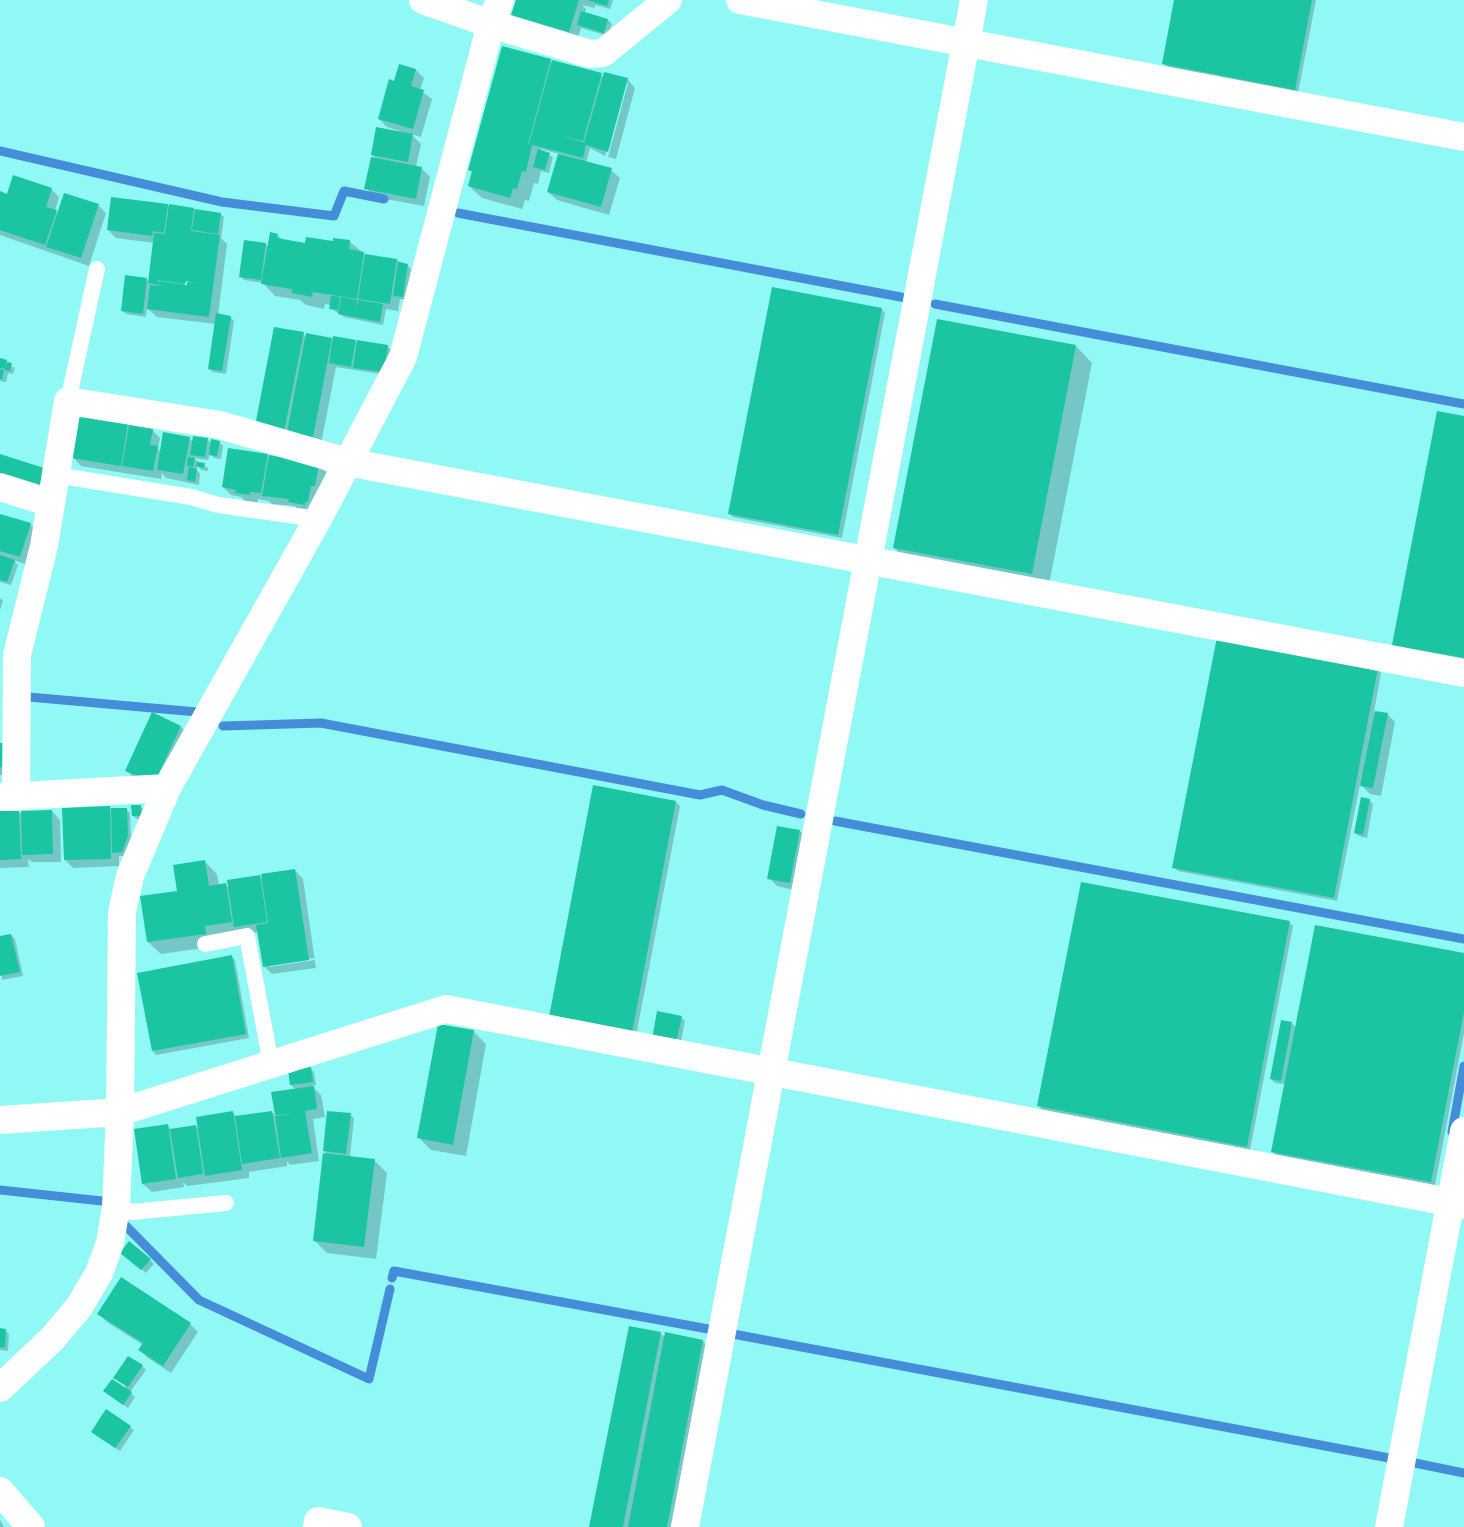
<!DOCTYPE html>
<html>
<head>
<meta charset="utf-8">
<style>
	body { margin:0 }
	canvas { display:block; background:#91f9f5 }
</style>
</head>
<body>
<canvas width="1464" height="1527"></canvas>
<script>
const ctx = document.querySelector('canvas').getContext('2d');
ctx.lineJoin = 'round';
function fillPath(path, color) { ctx.fillStyle = color; ctx.fill(path, 'evenodd'); }
const poly = rows => new Path2D(rows.map(r => 'M' + r).join(''));
function trace(path, color, width, dash) { ctx.strokeStyle = color; ctx.lineWidth = width; ctx.lineCap = dash ? 'butt' : 'round'; ctx.setLineDash(dash || []); ctx.stroke(path); }
const shadow = poly([
	[517,0,613,0,610,9,595,5,595,8,582,5,586,9,585,13,608,20,612,24,608,36,581,28,577,40,521,23,513,15],
	[1175,0,1316,0,1298,93,1167,67,1163,63],
	[503,48,604,77,627,79,635,88,616,159,608,157,628,83,625,83,605,156,590,148,586,163,611,170,620,178,609,215,557,200,548,192,559,154,541,149,540,151,553,157,549,173,541,171,538,184,534,183,529,201,525,200,522,209,482,198,469,186,473,173,469,170],
	[416,70,424,78,420,90,432,99,421,137,411,134,421,144,416,167,422,169,430,177,424,206,374,197,366,188,377,159,372,155,400,131,387,127,379,119,395,82],
	[51,189,59,197,55,211,59,213,98,205,106,213,89,266,0,235,0,193,7,195],
	[112,199,194,209,220,214,224,217,221,238,227,244,218,315,230,317,234,321,226,374,213,372,209,369,216,324,157,317,147,308,146,317,126,314,122,310,146,279,149,282,154,243,116,238,108,230],
	[185,279,189,280,184,291,183,291],
	[277,235,283,240,306,244,349,241,367,256,397,260,407,265,411,269,406,300,400,299,398,311,386,309,383,325,344,317,330,308,331,305,325,304,324,309,306,305,300,300,275,296,263,283,244,280,240,276,266,244,269,247],
	[881,309,885,313,842,538,733,517,729,513],
	[303,334,306,337,331,339,334,341,355,341,358,344,387,346,391,350,387,375,336,367,321,444,264,433],
	[1076,346,1092,363,1048,590,911,564,894,548],
	[0,361,15,368,13,374,8,373,6,382,0,381],
	[1464,418,1464,671,1410,661,1394,644],
	[128,424,152,430,160,438,158,449,161,452,189,438,193,442,208,440,212,444,219,442,223,446,221,459,214,458,210,454,208,460,193,458,208,468,208,471,201,470,197,466,197,470,200,474,199,485,166,478,162,473,161,479,81,466,73,457],
	[267,456,270,458,318,465,327,473,316,510,298,510,295,506,272,504,269,501,258,499,258,503,245,501,241,497,231,495,223,487],
	[0,519,30,524,38,533,28,565,13,560,18,565,11,585,0,582],
	[0,598,3,601,0,610],
	[1377,669,1381,673,1374,712,1387,714,1395,722,1381,796,1370,794,1360,784,1337,901,1178,871,1174,867],
	[181,727,189,735,165,787,134,778,126,770],
	[0,744,12,775,0,775],
	[1369,800,1373,804,1367,838,1359,836,1355,833],
	[676,802,680,806,636,1036,554,1021],
	[140,806,144,810,144,819,137,819,133,816],
	[109,807,111,809,126,809,130,813,131,840,126,856,119,856,119,866,73,868,65,860],
	[52,811,60,820,61,862,32,862,28,859,29,867,0,868,0,813,19,812,23,816],
	[800,831,808,839,798,891,777,886,769,878],
	[205,862,217,874,219,886,226,885,230,889,259,876,263,880,295,870,303,879,316,968,272,974,264,966,259,932,217,938,218,946,161,954,148,942,142,897,179,892],
	[315,958,315,960,269,967,269,965],
	[1289,922,1293,926,1250,1150,1042,1110,1039,1106],
	[11,935,15,939,23,976,2,980,0,937],
	[1464,955,1464,1033,1435,1185,1276,1155,1272,1151,1285,1084,1275,1083,1271,1079,1292,1023,1296,1028],
	[231,957,235,960,249,1038,156,1055,153,1051],
	[658,1012,681,1017,685,1021,680,1046],
	[473,1031,486,1044,466,1156,431,1150,419,1138],
	[310,1068,314,1072,316,1085,312,1086,321,1095,325,1117,313,1119,319,1161,290,1165,287,1161,287,1166,249,1172,249,1178,187,1186,183,1182,184,1187,152,1192,143,1184,168,1126,172,1130,195,1126,199,1130,233,1113,237,1117,272,1112,276,1116,273,1093,296,1090,291,1085],
	[350,1115,354,1118,350,1157,374,1160,387,1173,376,1259,327,1253,314,1240,328,1155,324,1151],
	[125,1256,150,1260,154,1264,146,1273],
	[99,1314,190,1324,198,1332,171,1373,148,1358,140,1350,143,1345,107,1322],
	[0,1329,5,1330,9,1334,8,1351,0,1350],
	[660,1333,666,1338,703,1341,706,1345,671,1527,591,1527],
	[142,1366,146,1370,130,1392,135,1397,128,1408,109,1395,124,1388,126,1386,119,1381],
	[130,1427,134,1430,120,1451,96,1435],
	[0,1520,4,1527,0,1527]
]);
const stream = poly([
	[0,151,222,202,334,216,344,191,384,199],
	[458,213,906,298],
	[935,304,1464,404],
	[29,697,197,712],
	[223,726,321,723,700,795,722,790,763,805,801,814],
	[835,821,1464,939],
	[1452,1132,1464,1066],
	[0,1190,102,1201],
	[126,1226,199,1300,369,1379,390,1289],
	[392,1278,394,1271,708,1329],
	[733,1334,1389,1458],
	[1415,1463,1464,1473]
]);
const building = poly([
	[516,0,579,0,569,32,511,15],
	[587,0,609,0,607,6],
	[1174,0,1312,0,1295,90,1162,64],
	[581,11,608,19,604,33,577,25],
	[502,46,551,59,528,144,532,145,526,172,522,171,517,189,513,188,510,198,468,186,472,171,468,170],
	[552,60,602,73,583,141,558,135,590,144,584,142,604,72,628,78,608,152,586,145,583,158,529,144],
	[399,64,416,69,411,86,424,90,413,129,378,119,389,79,394,81],
	[376,127,413,134,408,162,371,155],
	[538,149,550,153,545,170,533,167],
	[558,154,612,168,601,207,547,192],
	[371,157,422,167,416,199,364,189],
	[13,175,52,188,46,207,57,210,45,245,0,230,0,191,7,194],
	[64,193,99,204,81,258,46,247],
	[111,197,168,204,164,233,153,231,152,236,107,230],
	[169,204,194,208,191,231,220,235,209,317,147,309,150,285,158,286,158,288,159,281,187,285,187,282,201,284,186,281,185,284,158,280,158,285,148,283,154,233,165,234],
	[195,209,221,213,218,234,192,230],
	[270,232,278,234,277,238,305,243,306,237,333,241,333,238,350,240,349,249,364,252,357,299,313,292,312,297,292,293,292,289,261,284],
	[244,240,266,243,261,280,239,277],
	[365,254,397,259,390,304,358,299],
	[398,262,408,264,403,297,393,296],
	[125,275,147,278,143,314,121,311],
	[772,287,882,308,838,535,728,514],
	[331,296,340,297,338,310,329,309],
	[341,297,357,300,356,310,358,300,383,304,380,322,338,314],
	[216,313,231,316,222,371,208,369],
	[937,319,1076,345,1032,574,893,548],
	[274,327,304,332,284,432,255,426],
	[306,333,332,338,313,437,287,432],
	[333,336,356,340,351,367,329,363],
	[357,340,388,345,384,372,353,368],
	[0,358,7,360,5,369,0,368],
	[7,362,12,363,10,371,5,370],
	[0,369,4,370,2,379,0,379],
	[1437,411,1464,416,1464,658,1392,645],
	[79,415,128,423,121,466,71,458],
	[129,425,153,429,150,445,158,446,153,471,122,466],
	[163,432,190,437,183,474,157,470],
	[193,436,208,438,205,457,190,455],
	[211,439,220,441,217,456,209,455],
	[228,448,268,454,261,493,250,492,250,495,235,493,236,490,222,487],
	[0,454,47,469,39,494,0,482],
	[269,455,319,464,315,486,311,486,308,502,305,502,305,505,288,502,289,499,262,496],
	[188,457,195,458,193,467,187,466],
	[197,462,205,463,204,468,196,466],
	[189,467,197,469,195,482,187,480],
	[0,514,31,523,20,557,0,551],
	[0,555,15,560,7,582,0,580],
	[1217,637,1378,668,1334,898,1172,868],
	[1375,711,1388,713,1373,788,1360,786],
	[152,712,181,726,156,779,145,779,125,771],
	[0,743,5,743,4,768,0,767],
	[593,785,676,801,632,1033,549,1017],
	[1361,797,1370,799,1363,835,1354,833],
	[131,805,141,805,141,816,132,816],
	[110,806,111,859,64,860,62,808],
	[111,808,127,808,128,836,122,852,112,853],
	[52,810,53,854,22,855,21,811],
	[0,811,19,811,21,859,0,860],
	[777,826,800,830,790,883,767,879],
	[205,860,209,886,226,883,232,922,205,926,206,934,147,942,140,896,177,891,173,865],
	[295,869,309,960,263,967,256,925,268,923,261,874],
	[260,875,267,922,234,927,227,880],
	[1081,882,1290,921,1247,1147,1037,1106],
	[1315,925,1464,953,1464,1012,1431,1182,1271,1152],
	[11,934,20,972,0,976,0,936],
	[232,955,246,1034,152,1051,137,973],
	[657,1011,682,1016,676,1043,652,1039],
	[1281,1020,1292,1022,1281,1081,1270,1079],
	[438,1024,474,1030,453,1145,417,1138],
	[311,1067,313,1082,290,1085,288,1070],
	[314,1086,317,1109,305,1111,312,1153,281,1158,275,1116,293,1114,275,1115,271,1092],
	[233,1111,242,1170,205,1176,196,1117],
	[272,1111,280,1158,242,1164,235,1116],
	[327,1111,351,1113,346,1154,323,1151],
	[168,1124,176,1179,142,1184,134,1129],
	[196,1125,203,1174,178,1178,170,1129],
	[323,1153,375,1159,364,1247,313,1241],
	[129,1241,151,1259,141,1270,120,1253],
	[121,1277,191,1323,163,1366,138,1350,143,1343,97,1314],
	[629,1326,661,1332,623,1527,589,1527],
	[0,1328,6,1329,5,1348,0,1347],
	[665,1332,703,1340,667,1527,628,1527],
	[128,1356,143,1365,128,1387,113,1378],
	[112,1379,132,1392,123,1405,103,1391],
	[106,1409,131,1426,115,1448,91,1432]
]);
const service = poly([
	[68,401,97,269],
	[56,475,191,497,218,505,318,519],
	[205,944,247,936,271,1064],
	[116,1207,132,1212,226,1203]
]);
const minor = poly([
	[423,0,491,24,590,54,603,53,668,0],
	[740,0,1464,137],
	[0,487,51,503],
	[0,797,167,788],
	[16,797,17,655,44,546,68,401,220,425,347,462,1464,673],
	[0,1120,120,1112,446,1009,1464,1205],
	[0,1388,52,1339,79,1307,99,1273,110,1243,116,1207,120,1112,122,912,130,876,167,788,318,519,403,357,491,24,500,0],
	[0,1491,31,1527],
	[317,1527,318,1521,348,1527],
	[685,1527,974,0],
	[1389,1527,1464,1131]
]);
fillPath(shadow, '#0003');
trace(stream, '#458cd9', 9);
fillPath(building, '#1bc5a1');
trace(service, '#fff', 16);
trace(minor, '#fff', 28);
</script>
</body>
</html>
